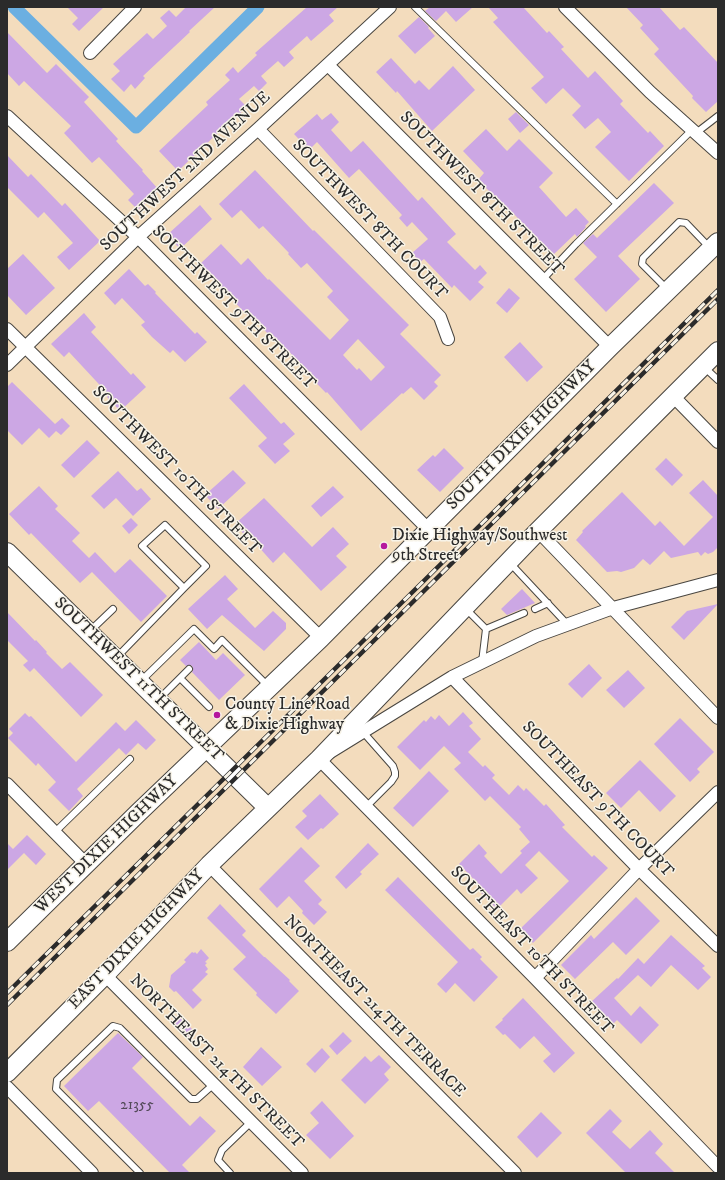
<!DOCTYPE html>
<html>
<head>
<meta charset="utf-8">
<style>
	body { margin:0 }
	#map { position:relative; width:725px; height:1180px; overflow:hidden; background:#f3dcbd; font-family:"IM FELL DW Pica",serif }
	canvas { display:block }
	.frame { position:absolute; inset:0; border:8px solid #2b2b2b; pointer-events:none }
</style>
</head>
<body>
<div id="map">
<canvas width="725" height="1180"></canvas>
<div class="frame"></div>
</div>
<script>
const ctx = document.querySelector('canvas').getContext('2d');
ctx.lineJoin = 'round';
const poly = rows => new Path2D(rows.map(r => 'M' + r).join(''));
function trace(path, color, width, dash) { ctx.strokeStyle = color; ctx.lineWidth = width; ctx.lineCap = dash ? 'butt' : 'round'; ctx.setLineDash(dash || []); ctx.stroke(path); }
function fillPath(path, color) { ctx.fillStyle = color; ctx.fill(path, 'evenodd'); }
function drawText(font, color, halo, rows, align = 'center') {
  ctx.font = font + ' "IM FELL DW Pica",serif'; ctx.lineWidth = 3; ctx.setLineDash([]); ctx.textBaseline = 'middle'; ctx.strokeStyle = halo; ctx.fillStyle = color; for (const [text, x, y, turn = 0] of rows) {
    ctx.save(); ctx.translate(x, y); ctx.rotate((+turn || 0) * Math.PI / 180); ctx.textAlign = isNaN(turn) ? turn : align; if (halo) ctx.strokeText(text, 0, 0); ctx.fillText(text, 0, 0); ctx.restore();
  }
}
const canal = poly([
	[14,7,136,127,258,7]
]);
const building = poly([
	[67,7,104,7,79,31,72,24,78,18],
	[186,7,215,7,189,31,190,32,143,76,145,78,135,89,131,84,124,92,111,79,120,71,113,64,147,33,153,39,167,26,160,18,169,10,176,17],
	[307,7,338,7,329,15,334,21,311,41,307,36,289,52,294,58,284,67,278,61,261,76,267,83,259,91,254,86,239,99,247,107,237,116,236,114,221,128,222,129,178,171,159,151,208,105,206,102,230,80,225,75,233,67,238,73,257,55,255,53],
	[430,7,473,7,456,22,446,11,436,21,425,11],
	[488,7,523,7,547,33,549,31,564,47,561,49,588,78,595,71,623,101,620,104,648,133,650,131,664,146,629,181,595,147,611,132,598,118,585,129,572,115,581,106,563,88,546,104,531,88,544,77,493,22,498,18],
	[626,7,659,7,680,30,684,27,718,63,718,101,706,112,692,98,693,96,654,54,659,49,640,28,643,25],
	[419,17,429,27,428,28,435,36,415,54,398,36],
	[7,32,47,73,56,64,89,97,84,102,118,139,116,141,143,170,142,171,159,190,138,210,128,200,134,194,99,157,92,163,64,133,71,126,24,81,19,86,7,73],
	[391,58,415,84,419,80,429,90,453,66,475,90,432,131,397,91,396,93,376,72],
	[516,112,529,125,520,133,508,119],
	[331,113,339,122,331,130,351,152,363,141,418,201,422,197,456,234,447,242,475,270,480,265,487,273,478,282,484,287,470,301,454,285,452,288,424,259,420,262,412,253,428,239,412,222,407,227,399,218,402,215,359,169,349,178,317,142,309,150,294,134,317,114,322,120],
	[486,129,507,151,519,139,553,173,539,187,566,217,576,208,589,222,585,226,586,227,577,237,575,234,553,255,513,213,512,214,478,180,484,173,463,151],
	[7,155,28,177,31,174,62,206,65,203,100,241,69,270,57,257,73,243,44,212,38,218,7,187],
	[255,170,313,231,314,230,409,325,400,334,441,375,434,382,438,386,424,400,411,387,403,394,402,393,361,431,327,392,326,393,293,359,295,358,271,333,269,335,253,318,251,319,219,286,220,285,200,264,221,244,241,265,248,258,268,280,269,279,330,340,349,320,327,297,333,291,307,263,301,268,288,254,289,253,263,226,259,229,241,210,232,218,219,204],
	[358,339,385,367,371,381,359,368,357,370,343,355],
	[654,183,674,203,618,256,640,279,606,312,574,279,597,257,583,243,593,234,597,238],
	[200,205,212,219,180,249,167,235],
	[23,254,55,288,26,315,7,295,7,269],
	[129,269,145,286,148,284,156,292,155,293,195,334,197,332,207,342,185,362,173,350,170,353,152,337,141,325,145,322,122,298,115,305,104,293],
	[509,288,520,298,507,313,496,303],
	[84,313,96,327,91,332,131,375,133,373,146,387,120,411,107,397,109,395,69,352,64,357,51,344],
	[520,342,543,367,527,382,504,357],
	[12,382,55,424,62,418,70,426,61,435,56,431,49,438,39,428,22,445,7,430,7,387],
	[244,384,281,424,284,422,295,434,283,444,290,451,275,464,258,446,267,438,229,398],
	[87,440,100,453,74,478,61,465],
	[444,448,464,468,440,492,417,470,433,455,435,457],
	[666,458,683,475,672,486,655,469],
	[233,470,246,483,218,509,205,495],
	[118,471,137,491,141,488,151,499,133,516,116,498,104,509,91,496],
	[703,480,718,496,718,547,713,552,708,554,705,552,701,556,698,552,671,558,664,551,650,565,643,559,634,568,621,572,617,571,607,572,576,540,583,532,582,531,622,492,655,526,660,521,684,546,713,517,689,493],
	[39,486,58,506,55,509,80,533,72,541,89,558,95,552,115,573,130,559,167,596,141,622,92,572,80,583,31,533,29,535,9,514],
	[333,486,344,497,321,517,311,506],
	[264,498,312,547,333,527,349,544,336,556,347,567,321,591,284,552,273,563,249,536,247,538,235,524],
	[131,518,138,525,129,534,122,526],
	[225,575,238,589,227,599,255,628,273,611,286,623,286,629,264,651,222,615,207,629,188,609],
	[522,589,535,603,507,615,501,609],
	[718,604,684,640,671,627,687,611],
	[7,612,35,641,36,640,47,652,46,653,62,669,70,662,103,695,81,717,34,668,30,672,23,665,28,661,7,640],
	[199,642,216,660,223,653,245,675,219,700,192,672,193,670,192,666,190,665,186,666,180,660],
	[589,664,602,678,582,698,568,684],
	[628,670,645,688,624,708,606,690],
	[463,712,473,723,469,726,481,739,468,752,483,767,485,765,495,775,492,778,509,795,518,785,524,791,526,788,544,806,546,804,565,825,562,827,592,857,594,855,608,868,533,943,520,929,569,881,539,851,525,865,538,878,521,894,517,889,497,909,481,893,484,890,459,864,479,844,487,853,484,856,501,874,522,853,520,851,530,842,519,829,521,827,490,796,485,801,454,769,461,763,444,746,420,770,397,747,424,720,426,722,431,716,435,720,439,715,449,726],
	[25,713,29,717,31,716,76,762,116,722,125,731,136,720,156,740,146,750,138,743,126,755,119,748,77,789,83,796,69,811,48,790,56,782,38,763,36,766,8,738,13,733,9,729],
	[680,718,714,752,697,769,700,772,690,782,654,744],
	[640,760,676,796,660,812,639,790,621,808,606,793],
	[429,771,449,791,413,827,393,808],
	[320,794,339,814,323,829,321,828,308,840,295,827,307,816,302,811],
	[27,835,46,854,36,865,24,853,7,870,7,843,13,849],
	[368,843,379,854,360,872,362,874,346,889,335,877],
	[301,847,320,866,304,881,322,900,318,904,327,912,314,925,302,913,303,911,289,896,277,908,259,889],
	[398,877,470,950,473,948,482,957,480,959,498,977,474,1002,455,983,446,993,437,984,458,962,385,890],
	[636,897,660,921,626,955,613,942,575,979,561,965,591,935,594,939],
	[220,904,246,931,242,935,264,957,265,957,290,980,289,981,299,991,276,1014,256,995,257,993,233,969,246,957,207,918],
	[671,935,705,966,702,968,711,977,698,990,671,965,651,987,638,975,614,998,631,1016,640,1006,659,1025,641,1044,617,1020,613,1024,591,1002,617,978,618,979,638,958,644,964],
	[201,949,209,958,205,962,207,963,205,965,208,969,205,972,208,974,192,990,202,1000,193,1009,176,991,174,992,169,987,171,975,186,962,184,960,192,952,194,953,195,952,197,954],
	[523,998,575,1053,554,1073,543,1061,551,1054,534,1036,520,1049,505,1034,503,1035,495,1027,503,1020,502,1019],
	[180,1017,194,1031,187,1038,173,1024],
	[343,1032,352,1041,337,1055,329,1046],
	[118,1033,143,1057,132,1068,190,1126,200,1116,216,1131,182,1165,190,1173,170,1173,99,1101,88,1111,64,1086],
	[261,1047,282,1067,262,1086,243,1067],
	[322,1048,330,1057,315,1073,306,1064],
	[379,1055,391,1067,384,1074,389,1080,365,1104,341,1080,365,1056,371,1062],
	[322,1101,354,1136,330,1159,306,1135,319,1123,310,1113],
	[610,1109,622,1121,612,1132,630,1149,650,1130,663,1144,655,1153,675,1173,626,1173,586,1133],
	[541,1112,562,1133,537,1158,517,1137]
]);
const lane = poly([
	[415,7,617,204],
	[696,133,718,116],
	[542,280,576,244,692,130],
	[668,290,642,264,643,258,679,222,686,223,710,248],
	[704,367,718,380],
	[510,563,567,624],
	[466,609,486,629],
	[535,609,548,603],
	[486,629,524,613],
	[90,631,113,609],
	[117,657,184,588,206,566,165,525,142,546,184,588],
	[482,662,486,629],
	[180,678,189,669],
	[141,681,194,629,214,649,222,640,268,686],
	[159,699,180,678,209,707],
	[363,732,393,766,395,772,395,776,391,782,366,807],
	[55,832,130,759],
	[140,1173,56,1089,57,1080,113,1026,120,1028,191,1099,197,1099,214,1084],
	[230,1173,218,1160,222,1150,251,1122]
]);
const street = poly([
	[565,7,650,92,718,153],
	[90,53,135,7],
	[328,65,610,347],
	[7,116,138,237,429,530],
	[258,129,440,317,448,339],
	[7,329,321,638],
	[7,365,138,237,258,129,390,7],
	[673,396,718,442],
	[538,531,718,718],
	[718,580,613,608,536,636,452,677,319,759,535,978,718,1167],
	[452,677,639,869,718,946],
	[7,784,86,864],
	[209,865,515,1173],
	[105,975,302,1173],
	[535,978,639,869,718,792],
	[7,1087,92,1173]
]);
const secondary = poly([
	[7,552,268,808],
	[7,942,138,813,321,638,610,347,718,242],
	[7,1073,105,975,209,865,319,759,538,531,718,351]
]);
const rail = poly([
	[7,993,718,290],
	[7,1005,718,299]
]);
const markers = [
	[384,546,4,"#b5179e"],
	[217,715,4,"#b5179e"]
];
const numberNames = [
	["21355",137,1106]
];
const streetNames = [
	["SOUTHWEST 2ND AVENUE",186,172,-43],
	["SOUTHWEST 8TH STREET",481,194,45],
	["SOUTHWEST 8TH COURT",369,220,46],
	["SOUTHWEST 9TH STREET",233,308,45],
	["SOUTH DIXIE HIGHWAY",522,436,-45],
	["SOUTHWEST 10TH STREET",176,471,45],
	["SOUTHWEST 11TH STREET",138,680,44],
	["SOUTHEAST 9TH COURT",597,800,46],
	["WEST DIXIE HIGHWAY",107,845,-44],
	["EAST DIXIE HIGHWAY",137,940,-46],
	["SOUTHEAST 10TH STREET",531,951,46],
	["NORTHEAST 214TH TERRACE",374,1007,45],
	["NORTHEAST 214TH STREET",216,1062,45]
];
const poiNames = [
	["Dixie Highway/Southwest",392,536],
	["9th Street",392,556],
	["County Line Road",225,705],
	["& Dixie Highway",225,725]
];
trace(canal, '#6bafe1', 13);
fillPath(building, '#cca7e4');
trace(lane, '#494641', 8);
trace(street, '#494641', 14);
trace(secondary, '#494641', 20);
trace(lane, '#fff', 6);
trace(street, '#fff', 12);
trace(secondary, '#fff', 18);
trace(rail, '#2b2b2b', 4.5);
trace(rail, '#f7f3e8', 3, [9]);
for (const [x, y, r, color] of markers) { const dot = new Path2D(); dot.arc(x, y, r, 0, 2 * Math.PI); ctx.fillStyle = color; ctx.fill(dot); trace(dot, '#f7f3e8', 1.5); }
drawText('15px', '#534a59', null, numberNames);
drawText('17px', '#2b2b2b', '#f7f3e8', streetNames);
drawText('17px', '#2b2b2b', '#f7f3e8', poiNames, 'left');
</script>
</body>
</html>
